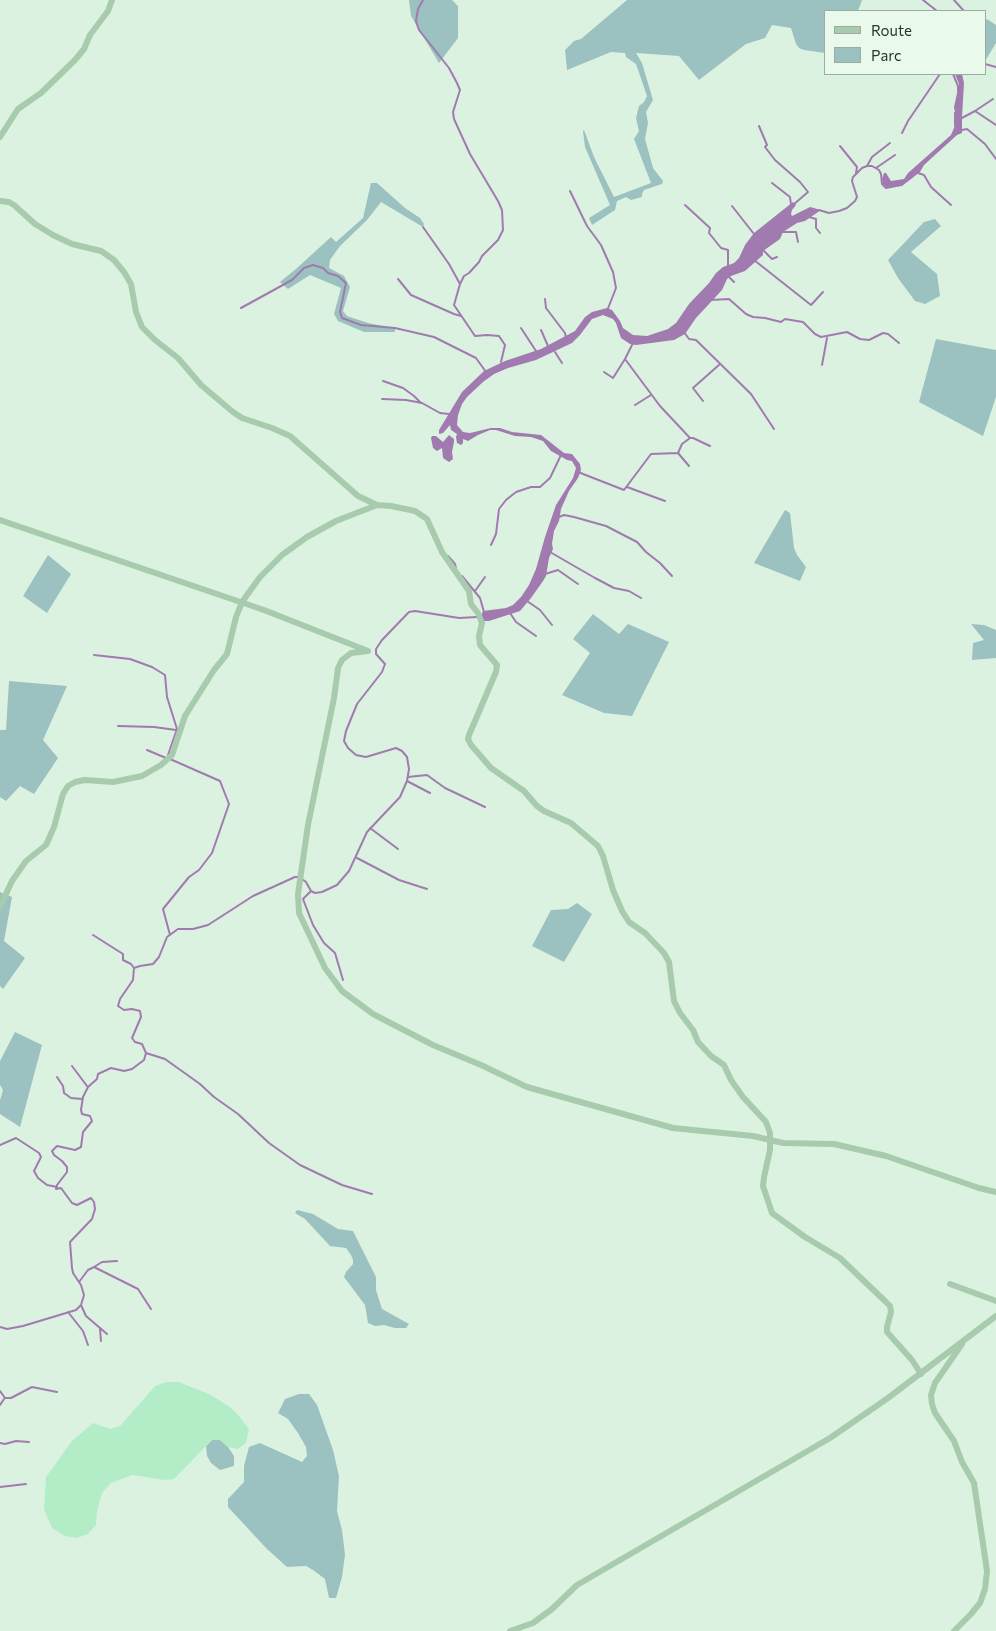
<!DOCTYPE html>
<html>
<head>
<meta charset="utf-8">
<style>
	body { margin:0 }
	#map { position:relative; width:996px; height:1631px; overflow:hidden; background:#dcf2e1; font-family:Commissioner,sans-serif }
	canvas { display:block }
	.legend { position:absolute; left:824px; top:10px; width:162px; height:65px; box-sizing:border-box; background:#e9faec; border:1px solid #9cac9e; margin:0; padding:6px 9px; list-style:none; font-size:15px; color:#283728 }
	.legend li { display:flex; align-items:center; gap:10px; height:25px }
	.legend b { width:25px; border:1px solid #9cac9e }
</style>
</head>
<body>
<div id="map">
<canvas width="996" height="1631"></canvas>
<ul class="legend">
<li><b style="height:6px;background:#a8caad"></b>Route</li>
<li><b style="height:14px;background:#9cc1c1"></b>Parc</li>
</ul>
</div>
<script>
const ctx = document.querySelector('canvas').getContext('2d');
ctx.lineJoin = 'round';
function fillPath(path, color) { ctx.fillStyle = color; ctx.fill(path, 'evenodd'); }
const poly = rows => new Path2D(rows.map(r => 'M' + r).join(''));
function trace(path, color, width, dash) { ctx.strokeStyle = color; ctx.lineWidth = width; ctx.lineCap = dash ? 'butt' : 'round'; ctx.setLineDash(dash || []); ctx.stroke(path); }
const green = poly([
	[409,0,452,0,458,6,458,38,439,63,411,16],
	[627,0,862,0,858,11,825,11,825,53,804,50,799,48,796,44,791,28,772,25,765,38,746,44,699,80,679,56,636,53,642,63,653,100,646,112,648,123,645,139,653,168,663,181,662,184,644,190,642,194,642,197,631,200,626,197,617,201,615,210,592,225,589,218,610,205,585,147,583,131,584,130,594,157,614,197,651,183,634,139,639,131,636,118,639,106,644,102,647,96,636,64,626,57,625,53,611,52,567,70,565,50,574,41,581,39],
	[987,19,996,25,996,43,985,61,985,22],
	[371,183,377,183,405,208,420,218,424,224,423,227,381,202,367,220,340,246,330,260,329,268,344,276,350,287,343,311,347,316,368,323,395,328,395,332,364,332,338,321,334,314,341,288,310,275,288,289,280,282,297,268,331,237,336,242,363,218],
	[935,219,941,226,911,252,937,274,940,296,925,304,915,301,898,278,888,260,924,222],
	[936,339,996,350,996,397,983,436,919,402],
	[785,510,790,513,794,548,797,555,806,567,800,581,754,563],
	[48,555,71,574,47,613,23,596],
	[593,614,619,634,628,624,669,642,632,716,604,713,562,695,590,653,573,639],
	[971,624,984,625,996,630,996,658,972,660,973,643,984,640],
	[9,681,67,686,43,740,58,758,34,794,20,786,6,801,0,797,0,730,6,730],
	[0,892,12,897,4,941,25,958,3,989,0,986],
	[577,903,592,914,564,962,532,946,551,910,568,909],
	[15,1032,42,1045,20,1127,0,1114,0,1100,3,1090,0,1085,0,1061],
	[297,1210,313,1214,338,1229,353,1231,376,1277,376,1290,382,1309,409,1324,406,1328,395,1328,384,1325,375,1326,368,1323,365,1305,344,1277,346,1272,353,1264,353,1260,351,1255,346,1248,330,1246,305,1219,295,1213],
	[299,1394,309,1394,317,1405,333,1450,339,1476,337,1511,342,1530,345,1555,342,1577,336,1598,329,1598,325,1579,313,1570,306,1566,287,1567,267,1549,228,1507,228,1499,244,1482,244,1466,249,1447,260,1443,302,1462,307,1456,306,1447,298,1433,288,1419,278,1413,285,1399],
	[212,1440,220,1440,228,1447,234,1456,234,1466,220,1470,211,1463,207,1456,206,1446]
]);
const sand = poly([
	[166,1382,179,1382,211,1395,230,1407,239,1416,249,1429,246,1443,238,1449,228,1447,220,1440,212,1440,174,1479,165,1480,132,1475,111,1483,102,1493,97,1512,96,1525,88,1534,77,1538,65,1536,52,1528,44,1509,46,1477,72,1441,93,1423,110,1429,120,1426,155,1386]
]);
const water = poly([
	[955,74,962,74,964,83,962,117,962,133,957,135,924,165,920,172,902,186,886,187,883,184,882,179,884,173,886,173,891,181,904,179,908,173,951,135,954,128,956,118,954,107,959,84],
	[793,202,796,205,792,210,791,214,792,216,810,207,821,210,805,221,797,223,783,232,780,239,763,251,763,255,745,271,731,276,727,279,722,290,696,318,685,334,674,340,636,345,630,344,621,338,616,323,613,319,603,315,592,319,580,335,572,343,536,360,508,368,494,374,483,382,467,397,462,404,458,415,457,425,463,432,470,433,491,428,500,428,512,432,541,435,564,453,572,454,580,464,581,470,578,478,569,491,561,509,559,521,554,531,552,544,553,549,549,558,546,576,543,581,531,598,520,611,489,621,484,621,481,616,483,611,506,608,513,605,521,597,529,585,536,569,545,537,556,505,573,478,576,468,572,461,567,460,551,451,543,441,531,437,515,436,496,430,490,430,478,435,468,441,463,439,463,443,461,445,457,443,456,437,457,434,451,430,450,425,443,433,439,434,439,430,462,392,484,371,505,361,541,349,575,331,585,317,592,312,607,308,612,310,620,321,623,328,633,335,647,336,668,329,676,323,689,304,709,283,716,273,723,267,734,263,739,258,745,245,754,233],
	[449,435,454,439,454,442,452,452,453,459,449,462,443,458,442,448,437,451,433,448,431,438,432,436,436,436,443,442]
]);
const stream = poly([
	[423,0,418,9,416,21,419,30,449,68,457,83,460,90,453,112,454,119,470,154,498,201,502,210,503,230,498,240,482,256,479,262,469,273,464,276,460,284,454,305,475,336,487,335,499,336,505,345,501,362],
	[923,0,937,11],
	[954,0,964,11],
	[985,64,996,67],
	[953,74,958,86,958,91],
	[975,111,993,99],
	[960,119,975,111,996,125],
	[955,125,955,113],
	[759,126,767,145,765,147,775,160,800,182,808,192,793,205],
	[962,130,967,129,985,144,996,159],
	[902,133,908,121,940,74],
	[840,146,857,167,856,173],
	[867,166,872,157,890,143],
	[876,168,895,155],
	[918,173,924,175,931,187,951,205],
	[772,183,790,197,791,205],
	[570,191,587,226,601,245,613,272,616,288,607,311],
	[685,205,710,228,709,233,721,248,728,250,728,267],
	[732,206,754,234],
	[819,210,829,213,839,211,847,208,855,201,857,197,852,181,853,177,862,168,867,166,872,166,879,170,881,174,882,184,886,188,901,185],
	[809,217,816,219,816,228,820,233],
	[423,227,449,264,460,284],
	[782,232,796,232,798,242],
	[762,249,772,259,777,257],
	[754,260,811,305,823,292],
	[729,277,734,282],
	[398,279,411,295,454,314,461,316],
	[545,299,546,308,565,333,566,338],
	[711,300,729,299,746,314,753,317,765,318,781,322,785,319,803,322,815,334,821,337,847,332,860,339,869,340,883,333,888,334,899,343],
	[241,308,292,280,304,268,313,265,323,268,328,273,338,276,346,283,340,312,342,318,361,325,395,328,434,337,476,358,486,372],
	[521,328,536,351],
	[541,330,548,346],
	[684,332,689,339,696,340,751,394,774,429],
	[633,343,625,359,660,406,690,438,693,438,710,446],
	[555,352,562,363],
	[822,365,827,338],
	[604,372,613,378,625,359],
	[383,381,403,388,414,396,421,403],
	[382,399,406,400,422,403,440,413,449,414],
	[703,401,693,388,720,364],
	[635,405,651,395],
	[678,453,689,466],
	[578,472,624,490,651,454,678,453,682,444,690,438],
	[627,487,665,501],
	[559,517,564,515,574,517,606,526,637,542,646,552,660,563,672,576],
	[491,545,496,534,499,509,506,500,516,492,531,487,540,487,550,478,561,455],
	[550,552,595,578,614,588,629,591,641,598],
	[448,556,455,564,456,569],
	[545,574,558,570,578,584],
	[462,576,480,598,484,612],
	[475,591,485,577],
	[527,601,540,610,552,625],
	[510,613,516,622,536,636],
	[94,655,130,659,152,667,165,675,167,697,177,729,168,755],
	[118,726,154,727,176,730],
	[147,750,166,758],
	[408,777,427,775,445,788,485,807],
	[407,781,430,793],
	[370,828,398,849],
	[357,858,399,880,427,889],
	[302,879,306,882,311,891,315,893,322,892,337,885,349,871,367,832,400,797,407,781,409,769,407,757,402,751,396,748,366,757,356,755,348,748,344,741,346,731,357,704,382,672,385,664,376,654,376,649,382,640,409,612,415,611,459,618,477,617],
	[311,891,303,899,313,925,324,943,335,953,343,980],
	[93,935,123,954,123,960,131,964,134,968],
	[170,935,163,909,189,877,199,870,212,853,229,804,220,781,170,759],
	[146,1053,165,1059,200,1084,214,1097,238,1114,269,1143,300,1165,342,1185,372,1194],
	[72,1066,87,1086],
	[57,1077,63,1086,64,1093,71,1098,82,1099],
	[0,1145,16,1138,39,1153,41,1157,34,1171,38,1178,47,1185,57,1187],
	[94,1267,102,1262,117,1261],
	[79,1282,88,1270,94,1267,138,1289,151,1309],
	[81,1305,86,1316,107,1334],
	[68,1312,83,1331,88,1345],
	[0,1327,7,1329,23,1326,76,1310,81,1305,84,1295,81,1285,73,1273,72,1268,70,1242,92,1219,95,1209,94,1202,91,1198,77,1205,72,1203,61,1188,56,1189,57,1185,67,1172,67,1167,62,1161,54,1155,52,1151,57,1146,75,1150,81,1147,83,1132,92,1121,90,1116,82,1114,81,1110,83,1097,88,1087,97,1079,98,1074,111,1068,124,1071,132,1069,144,1060,146,1053,142,1044,135,1042,132,1038,141,1017,140,1011,132,1009,124,1010,118,1006,120,999,133,980,134,968,140,966,153,964,159,957,167,937,178,929,193,929,208,925,253,896,295,877,298,877],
	[100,1329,101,1341],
	[0,1391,5,1398,11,1398,32,1387,57,1392],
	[0,1405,4,1399],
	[0,1443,5,1444,16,1441,29,1442],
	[0,1487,26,1484]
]);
const street = poly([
	[0,137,18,109,41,93,75,60,84,49,90,35,108,11,112,0],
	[0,201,9,202,14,205,35,224,53,235,72,244,101,251,114,260,124,272,131,284,136,312,142,327,155,340,178,358,201,385,233,412,242,418,272,428,290,436,358,496,377,505,391,506,415,511,427,519,442,552,469,591,471,604,478,613,482,623,479,636,480,645,497,665,496,672,469,735,468,739,471,745,491,768,524,791,537,806,544,811,571,823,598,846,603,856,613,890,622,911,629,922,645,933,664,953,669,962,674,1001,680,1013,693,1030,698,1042,711,1056,724,1065,731,1080,743,1097,766,1122,770,1133,770,1150,764,1177,763,1186,772,1213,805,1237,840,1258,886,1302,890,1306,891,1312,887,1327,887,1332,912,1360,921,1374],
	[0,520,264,610,368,651],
	[368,651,351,653,342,660,338,668,334,698,308,825,298,894,299,913,325,968,342,991,373,1014,433,1045,481,1065,527,1087,673,1128,753,1136,783,1143,834,1144,886,1156,979,1188,996,1192],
	[0,907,12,881,26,861,46,845,54,827,63,794,68,786,75,782,85,780,113,782,142,776,161,765,172,755,185,716,214,670,227,654,236,617,242,602,260,577,282,555,307,537,336,521,377,505],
	[950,1284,996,1301],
	[510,1631,533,1623,552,1609,577,1585,830,1438,888,1398,996,1316],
	[954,1631,971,1614,980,1603,985,1589,987,1571,974,1483,962,1462,954,1441,935,1413,932,1404,931,1395,935,1383,962,1344]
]);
fillPath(green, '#9cc1c1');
fillPath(sand, '#b3edc7');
fillPath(water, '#a17baf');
trace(stream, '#a17baf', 2);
trace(street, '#a8caad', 6);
</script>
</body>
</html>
